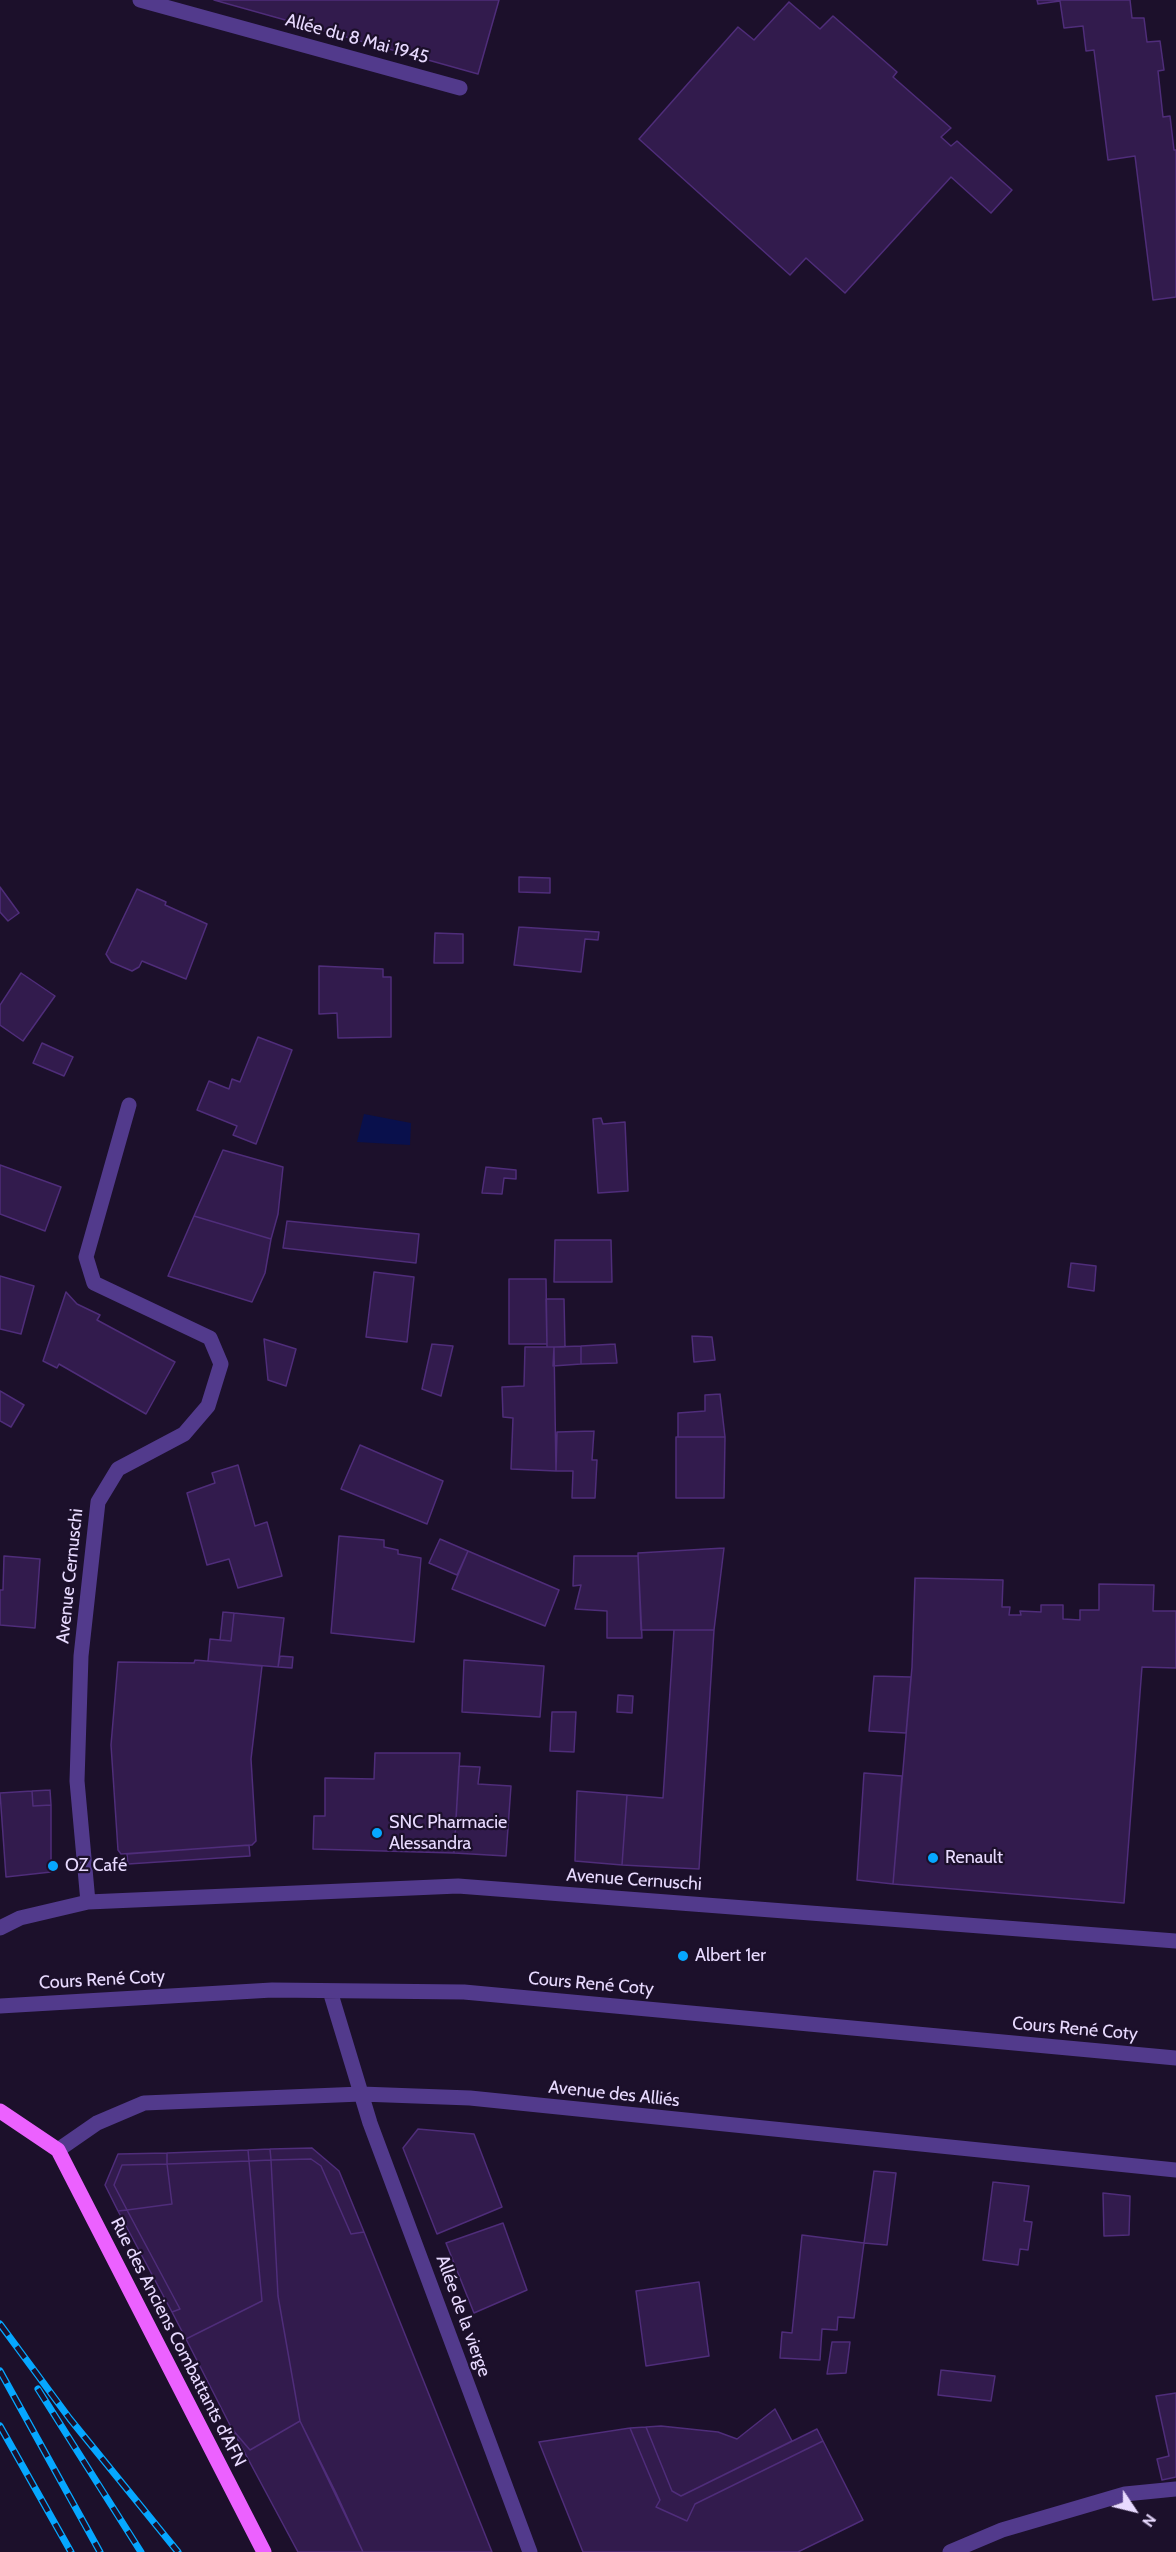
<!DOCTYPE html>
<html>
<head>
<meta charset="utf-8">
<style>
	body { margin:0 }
	#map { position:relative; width:1176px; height:2552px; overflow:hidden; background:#1c102b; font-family:Cabin,sans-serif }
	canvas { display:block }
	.north { position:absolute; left:1104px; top:2480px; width:60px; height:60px; -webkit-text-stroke:4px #1c102b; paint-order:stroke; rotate:125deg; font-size:16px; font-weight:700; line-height:24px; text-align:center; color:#e8daff }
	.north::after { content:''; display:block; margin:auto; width:21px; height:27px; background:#e8daff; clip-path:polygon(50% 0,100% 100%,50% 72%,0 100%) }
</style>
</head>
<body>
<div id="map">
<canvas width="1176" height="2552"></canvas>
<div class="north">N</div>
</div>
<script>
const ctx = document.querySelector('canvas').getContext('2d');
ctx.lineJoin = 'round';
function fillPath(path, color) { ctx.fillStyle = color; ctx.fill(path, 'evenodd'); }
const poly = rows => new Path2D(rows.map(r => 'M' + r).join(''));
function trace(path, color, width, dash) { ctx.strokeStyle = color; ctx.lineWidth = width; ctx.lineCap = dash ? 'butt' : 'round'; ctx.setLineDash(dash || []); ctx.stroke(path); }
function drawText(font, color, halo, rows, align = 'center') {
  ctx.font = font + ' Cabin,sans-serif'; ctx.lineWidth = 4.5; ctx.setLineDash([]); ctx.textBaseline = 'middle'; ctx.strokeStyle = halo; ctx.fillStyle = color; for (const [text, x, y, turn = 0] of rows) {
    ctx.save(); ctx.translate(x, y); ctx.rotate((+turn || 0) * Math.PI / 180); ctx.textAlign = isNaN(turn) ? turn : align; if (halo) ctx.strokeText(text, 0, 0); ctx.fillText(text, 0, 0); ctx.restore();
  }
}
const water = poly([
	[364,1114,411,1123,410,1145,357,1142]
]);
const building = poly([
	[214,0,499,0,478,74,214,0],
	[1037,0,1130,0,1132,18,1144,18,1147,42,1160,41,1164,70,1158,71,1163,117,1170,116,1174,150,1176,150,1176,297,1153,300,1135,156,1108,160,1094,50,1086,51,1083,26,1064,28,1060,1,1038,4,1037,0],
	[789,2,820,29,833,16,897,72,893,77,951,128,941,137,951,146,957,141,1012,190,991,213,951,177,845,293,806,258,790,275,639,139,738,27,754,40,789,2],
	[519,877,550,878,550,893,519,892,519,877],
	[0,887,19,913,8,921,0,912,0,887],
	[137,889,166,902,165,905,207,924,186,979,142,961,139,967,132,971,111,962,106,954,137,889],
	[519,927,599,932,598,940,585,939,581,972,514,965,519,927],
	[435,933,463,934,463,963,434,963,435,933],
	[319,966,383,969,383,977,391,977,391,1037,338,1038,337,1013,319,1014,319,966],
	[21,973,55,996,23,1041,0,1025,0,1005,21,973],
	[258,1037,292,1050,256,1144,233,1135,237,1126,197,1110,209,1081,229,1089,232,1079,240,1082,258,1037],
	[42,1043,73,1057,64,1076,33,1063,42,1043],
	[601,1118,603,1124,625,1122,628,1191,598,1193,593,1119,601,1118],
	[223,1150,283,1167,278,1214,271,1239,194,1216,223,1150],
	[0,1165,61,1187,45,1231,0,1214,0,1165],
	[486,1167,516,1170,516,1179,504,1178,502,1194,482,1193,486,1167],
	[194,1216,271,1239,265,1273,252,1302,168,1276,194,1216],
	[287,1221,419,1234,416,1263,283,1248,287,1221],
	[555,1240,611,1240,612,1282,554,1282,555,1240],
	[1071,1263,1096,1266,1094,1291,1068,1287,1071,1263],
	[374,1272,414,1277,407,1342,366,1337,374,1272],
	[0,1276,34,1286,21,1334,0,1329,0,1276],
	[509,1279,546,1279,547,1344,509,1344,509,1279],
	[66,1292,77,1304,100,1315,97,1320,175,1362,146,1414,59,1364,57,1368,43,1361,66,1292],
	[546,1299,564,1299,565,1347,547,1347,546,1299],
	[692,1336,712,1337,715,1360,694,1362,692,1336],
	[264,1339,296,1349,286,1386,268,1380,264,1339],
	[432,1344,453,1346,441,1396,422,1389,432,1344],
	[615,1344,617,1363,581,1364,581,1346,615,1344],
	[581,1346,581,1364,553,1366,554,1347,581,1346],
	[525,1347,554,1347,556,1471,511,1469,513,1418,503,1417,502,1387,524,1386,525,1347],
	[0,1391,24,1405,11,1427,0,1421,0,1391],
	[720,1394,725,1437,678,1437,678,1413,705,1411,705,1395,720,1394],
	[594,1431,592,1460,597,1460,595,1498,572,1498,573,1471,556,1471,557,1432,594,1431],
	[676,1437,725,1437,724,1498,676,1498,676,1437],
	[360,1445,443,1481,427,1524,341,1489,360,1445],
	[238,1465,255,1526,267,1522,282,1576,238,1588,229,1559,207,1565,187,1493,215,1483,212,1473,238,1465],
	[339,1536,384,1540,384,1547,398,1550,398,1554,421,1558,414,1642,331,1633,339,1536],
	[440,1539,468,1551,457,1575,429,1563,440,1539],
	[724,1548,714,1630,641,1630,638,1553,724,1548],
	[468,1551,559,1590,545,1626,452,1589,468,1551],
	[4,1556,40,1559,35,1628,0,1625,0,1590,3,1590,4,1556],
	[574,1556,638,1556,642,1638,607,1638,607,1611,575,1609,581,1585,573,1586,574,1556],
	[915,1578,1003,1580,1002,1607,1010,1607,1009,1615,1021,1615,1020,1611,1041,1612,1041,1605,1063,1605,1063,1619,1080,1620,1080,1610,1099,1610,1099,1584,1154,1585,1153,1611,1176,1611,1176,1668,1142,1667,1124,1903,893,1884,912,1667,915,1578],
	[223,1612,234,1613,231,1641,220,1640,223,1612],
	[234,1613,284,1618,278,1667,208,1661,210,1639,231,1641,234,1613],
	[674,1630,714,1630,699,1869,622,1865,627,1795,663,1798,674,1630],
	[280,1656,293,1657,292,1668,278,1667,280,1656],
	[195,1660,262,1666,251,1759,256,1841,252,1845,121,1854,118,1850,111,1745,118,1662,194,1663,195,1660],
	[464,1660,544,1666,540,1717,462,1712,464,1660],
	[874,1676,911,1677,906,1733,869,1731,874,1676],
	[618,1695,633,1696,632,1713,617,1712,618,1695],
	[552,1712,576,1712,574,1752,550,1751,552,1712],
	[375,1753,460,1753,454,1853,313,1849,314,1816,325,1816,325,1778,374,1779,375,1753],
	[459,1766,480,1767,478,1784,511,1786,506,1856,454,1853,459,1766],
	[864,1773,902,1776,893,1884,857,1880,864,1773],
	[50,1790,51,1805,33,1806,32,1791,50,1790],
	[32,1791,33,1806,51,1805,51,1872,6,1877,0,1793,32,1791],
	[577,1791,627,1795,622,1865,575,1861,577,1791],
	[249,1845,250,1856,128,1864,127,1854,249,1845],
	[418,2129,474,2134,502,2207,437,2234,403,2148,418,2129],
	[312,2148,339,2171,364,2232,351,2234,321,2166,311,2159,271,2160,270,2149,312,2148],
	[270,2149,271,2160,249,2161,248,2150,270,2149],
	[248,2150,249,2161,167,2164,167,2153,248,2150],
	[167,2153,167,2164,122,2165,114,2185,127,2210,118,2211,105,2185,118,2154,167,2153],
	[311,2159,321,2166,351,2234,364,2232,492,2552,363,2552,300,2421,278,2296,271,2160,311,2159],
	[271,2160,278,2296,300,2421,250,2450,232,2429,186,2339,262,2301,249,2161,271,2160],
	[249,2161,262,2301,186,2339,172,2312,180,2309,127,2210,172,2204,167,2164,249,2161],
	[167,2164,172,2204,127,2210,114,2185,122,2165,167,2164],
	[874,2171,896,2173,887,2245,864,2243,874,2171],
	[993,2182,1029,2186,1024,2221,1032,2222,1028,2250,1020,2249,1018,2265,983,2260,993,2182],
	[1103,2193,1130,2196,1129,2235,1104,2236,1103,2193],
	[127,2210,180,2309,172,2312,118,2211,127,2210],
	[503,2223,527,2290,474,2313,446,2243,503,2223],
	[802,2235,864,2243,854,2318,838,2317,837,2330,822,2329,820,2360,780,2358,782,2332,792,2333,802,2235],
	[699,2282,709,2356,646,2366,636,2291,699,2282],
	[832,2342,850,2342,846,2373,827,2374,832,2342],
	[941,2370,995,2376,991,2401,938,2395,941,2370],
	[1176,2393,1176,2477,1162,2480,1157,2459,1169,2456,1156,2396,1176,2393],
	[775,2409,792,2441,681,2496,672,2491,646,2427,661,2426,718,2432,737,2439,775,2409],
	[300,2421,336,2493,363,2552,298,2552,232,2429,250,2450,300,2421],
	[646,2427,672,2491,681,2496,817,2429,823,2441,695,2504,687,2521,656,2507,660,2500,630,2428,646,2427],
	[630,2428,660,2500,656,2507,687,2521,695,2504,823,2441,863,2520,798,2552,583,2552,539,2442,630,2428]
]);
const minor = poly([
	[140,0,460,88],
	[88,1902,77,1781,81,1656,98,1502,118,1469,184,1434,208,1406,221,1364,210,1338,94,1283,86,1257,129,1105],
	[0,1928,20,1918,88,1902,458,1886,1176,1941],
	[330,1991,370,2123,530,2552],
	[0,2006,272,1990,464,1992,1176,2058],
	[58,2150,97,2123,144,2103,361,2094,470,2098,1176,2170],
	[950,2552,1002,2530,1125,2494,1176,2489]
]);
const major = poly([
	[0,2111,58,2150,264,2552]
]);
const rail = poly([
	[0,2324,70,2419,178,2552],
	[0,2371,100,2552],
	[38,2389,141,2552],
	[0,2426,71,2552]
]);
const markers = [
	[377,1833,6,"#06a7ff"],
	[933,1858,6,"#06a7ff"],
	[53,1866,6,"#06a7ff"],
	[683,1956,6,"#06a7ff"]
];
const streetNames = [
	["Allée du 8 Mai 1945",357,39,15],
	["Avenue Cernuschi",70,1576,-84],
	["Avenue Cernuschi",634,1880,4],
	["Cours René Coty",102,1980,-3],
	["Cours René Coty",591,1984,5],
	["Cours René Coty",1075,2029,5],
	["Avenue des Alliés",614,2094,6],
	["Allée de la vierge",463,2316,70],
	["Rue des Anciens Combattants d'AFN",178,2342,63]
];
const poiNames = [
	["SNC Pharmacie",389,1823],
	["Alessandra",389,1844],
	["Renault",945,1858],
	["OZ Café",65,1866],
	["Albert 1er",695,1956]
];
fillPath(water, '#09104c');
fillPath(building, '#321b4d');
trace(building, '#4f2d7a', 1.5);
trace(minor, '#523a8c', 15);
trace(major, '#ec61ff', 15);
trace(rail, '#06a7ff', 7);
trace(rail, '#1c102b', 4.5, [14]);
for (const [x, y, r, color] of markers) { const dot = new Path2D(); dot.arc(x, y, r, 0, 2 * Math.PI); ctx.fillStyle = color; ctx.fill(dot); trace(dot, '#1c102b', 2); }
drawText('18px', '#e8daff', '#1c102b', streetNames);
drawText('18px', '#e8daff', '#1c102b', poiNames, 'left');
</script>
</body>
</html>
